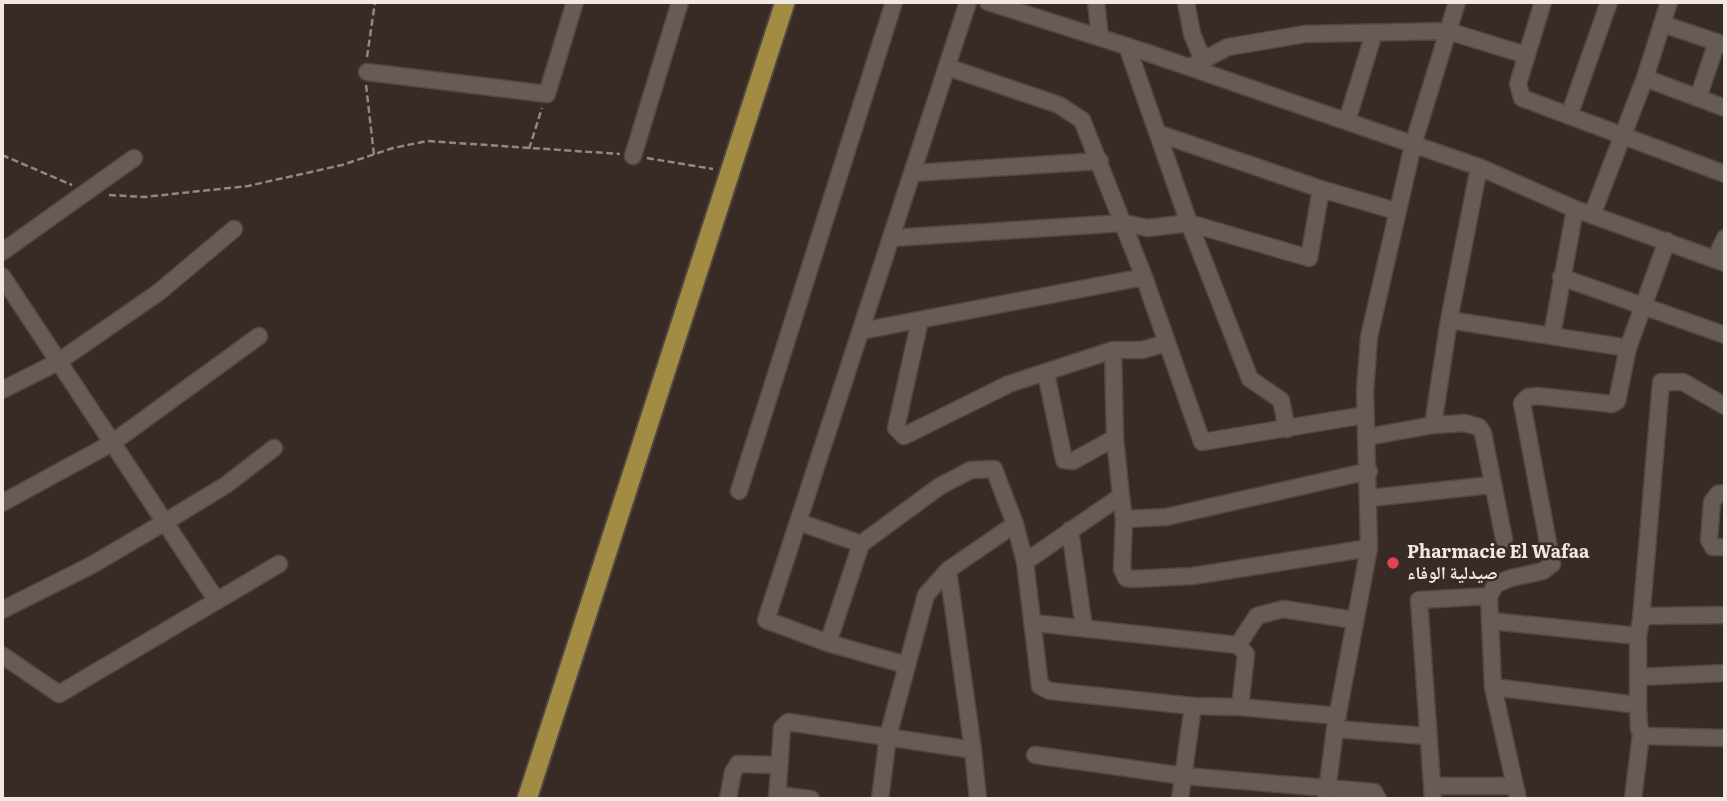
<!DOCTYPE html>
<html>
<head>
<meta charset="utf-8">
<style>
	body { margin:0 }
	#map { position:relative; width:1727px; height:801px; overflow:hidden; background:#382b25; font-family:Literata,serif }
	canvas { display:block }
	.frame { position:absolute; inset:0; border:4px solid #f1e8e4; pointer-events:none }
</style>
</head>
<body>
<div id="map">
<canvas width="1727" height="801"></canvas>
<div class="frame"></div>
</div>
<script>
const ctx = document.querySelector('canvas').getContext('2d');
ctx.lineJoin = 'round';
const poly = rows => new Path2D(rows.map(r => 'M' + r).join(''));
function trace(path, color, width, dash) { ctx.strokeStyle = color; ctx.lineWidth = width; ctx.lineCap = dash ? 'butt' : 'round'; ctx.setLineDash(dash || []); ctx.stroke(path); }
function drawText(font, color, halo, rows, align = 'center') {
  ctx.font = font + ' Literata,"Noto Naskh Arabic",serif'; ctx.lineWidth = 5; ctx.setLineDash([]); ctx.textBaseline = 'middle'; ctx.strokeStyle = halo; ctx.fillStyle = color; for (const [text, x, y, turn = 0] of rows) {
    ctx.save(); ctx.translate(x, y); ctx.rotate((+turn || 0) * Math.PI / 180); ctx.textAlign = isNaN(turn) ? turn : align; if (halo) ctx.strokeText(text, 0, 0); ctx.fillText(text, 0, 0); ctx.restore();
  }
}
const path = poly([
	[367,57,375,2],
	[366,85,374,155],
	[529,149,542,108],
	[2,155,72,185],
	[647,158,713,169],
	[109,195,144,197,248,186,342,165,393,148,427,141,620,154]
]);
const minor = poly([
	[988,2,1148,53,1479,167,1575,209,1725,263],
	[1096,2,1100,37],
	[1186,2,1192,34,1202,58],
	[1543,2,1518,84,1522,98,1725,174],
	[1663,24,1725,45],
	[1127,46,1189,223,1250,379,1281,400,1287,429],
	[947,67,1059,105,1082,120,1144,277,1202,442,1365,415],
	[1190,67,1228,47,1305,34,1448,31,1526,55],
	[367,72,547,94,575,2],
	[1645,78,1725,108],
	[1698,98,1717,42],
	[1569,116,1609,2],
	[1347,121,1374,33],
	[1160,134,1321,189,1396,211],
	[633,156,680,2],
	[913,173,1100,161],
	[1592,215,1645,78,1669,2],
	[891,238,1124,223,1148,228,1189,223,1309,258,1321,189],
	[2,252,134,158],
	[1715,259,1725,238],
	[2,276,217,601],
	[1561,277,1725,335],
	[920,320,896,428,904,436,1009,384,1113,350,1142,350,1167,343],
	[1449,320,1479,167],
	[861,331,1144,277],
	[1552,335,1575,209],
	[1046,373,1064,460,1073,461,1115,438],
	[2,390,58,362,159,292,234,229],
	[1433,425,1449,320,1628,348,1667,241],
	[1367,437,1433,425,1465,423,1479,427,1483,433,1504,539],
	[739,491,894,2],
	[1725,493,1718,494,1712,502,1709,540,1713,547,1725,547],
	[1121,496,1124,519,1122,569,1126,578,1131,579,1193,576,1369,548],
	[1370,498,1491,485],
	[2,503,112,443,259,336],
	[1124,519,1166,517,1369,471],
	[799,522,861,544],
	[1015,524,1025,562,1040,686,1050,691,1193,706,1240,707,1246,654,1238,645,1034,623],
	[1070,530,1084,628],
	[1025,562,1121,496,1115,438,1113,350],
	[2,610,90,566,165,522,226,485,274,448],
	[1725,615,1648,616,1641,620,1638,636,1638,705,1639,729,1645,736,1725,738],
	[1641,620,1661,382,1683,382,1725,406],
	[1491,621,1638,636],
	[828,643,861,544,940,486,971,470,994,469,1015,524,948,570],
	[1238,645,1257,616,1283,609,1354,620],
	[2,655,59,694,279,564],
	[906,665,828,643,766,620,968,2],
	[1638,677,1725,673],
	[1493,687,1638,705],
	[1240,707,1338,716],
	[1335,729,1426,736],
	[1035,755,1184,776,1374,792,1378,799],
	[1433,786,1514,786],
	[777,795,811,799],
	[728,799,733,772,738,764,779,765],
	[777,799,782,728,788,722,973,750,978,799],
	[880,799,888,736,926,595,948,570,973,750],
	[1180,799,1193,706],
	[1326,799,1335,729,1369,548,1365,391,1369,337,1413,145,1457,2],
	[1433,799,1419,600,1489,596],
	[1518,799,1493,687,1489,596,1496,584,1511,578,1543,571,1552,564,1522,403,1528,397,1538,396,1612,404,1617,401,1628,348],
	[1633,799,1641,734]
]);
const major = poly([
	[527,799,785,2]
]);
const markers = [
	[1393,563,7,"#e0444e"]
];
const poiNames = [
	["Pharmacie El Wafaa",1407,553],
	["صيدلية الوفاء",1407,574]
];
trace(minor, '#514641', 19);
trace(major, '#514641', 23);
trace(path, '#928782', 2.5, [7, 3.5]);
trace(minor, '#685a54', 16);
trace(major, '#a28b43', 19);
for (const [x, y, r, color] of markers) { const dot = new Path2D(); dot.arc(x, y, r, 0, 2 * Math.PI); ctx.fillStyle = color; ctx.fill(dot); trace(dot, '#382b25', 2.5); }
drawText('bold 18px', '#f1e8e4', '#382b25', poiNames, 'left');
</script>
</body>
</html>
